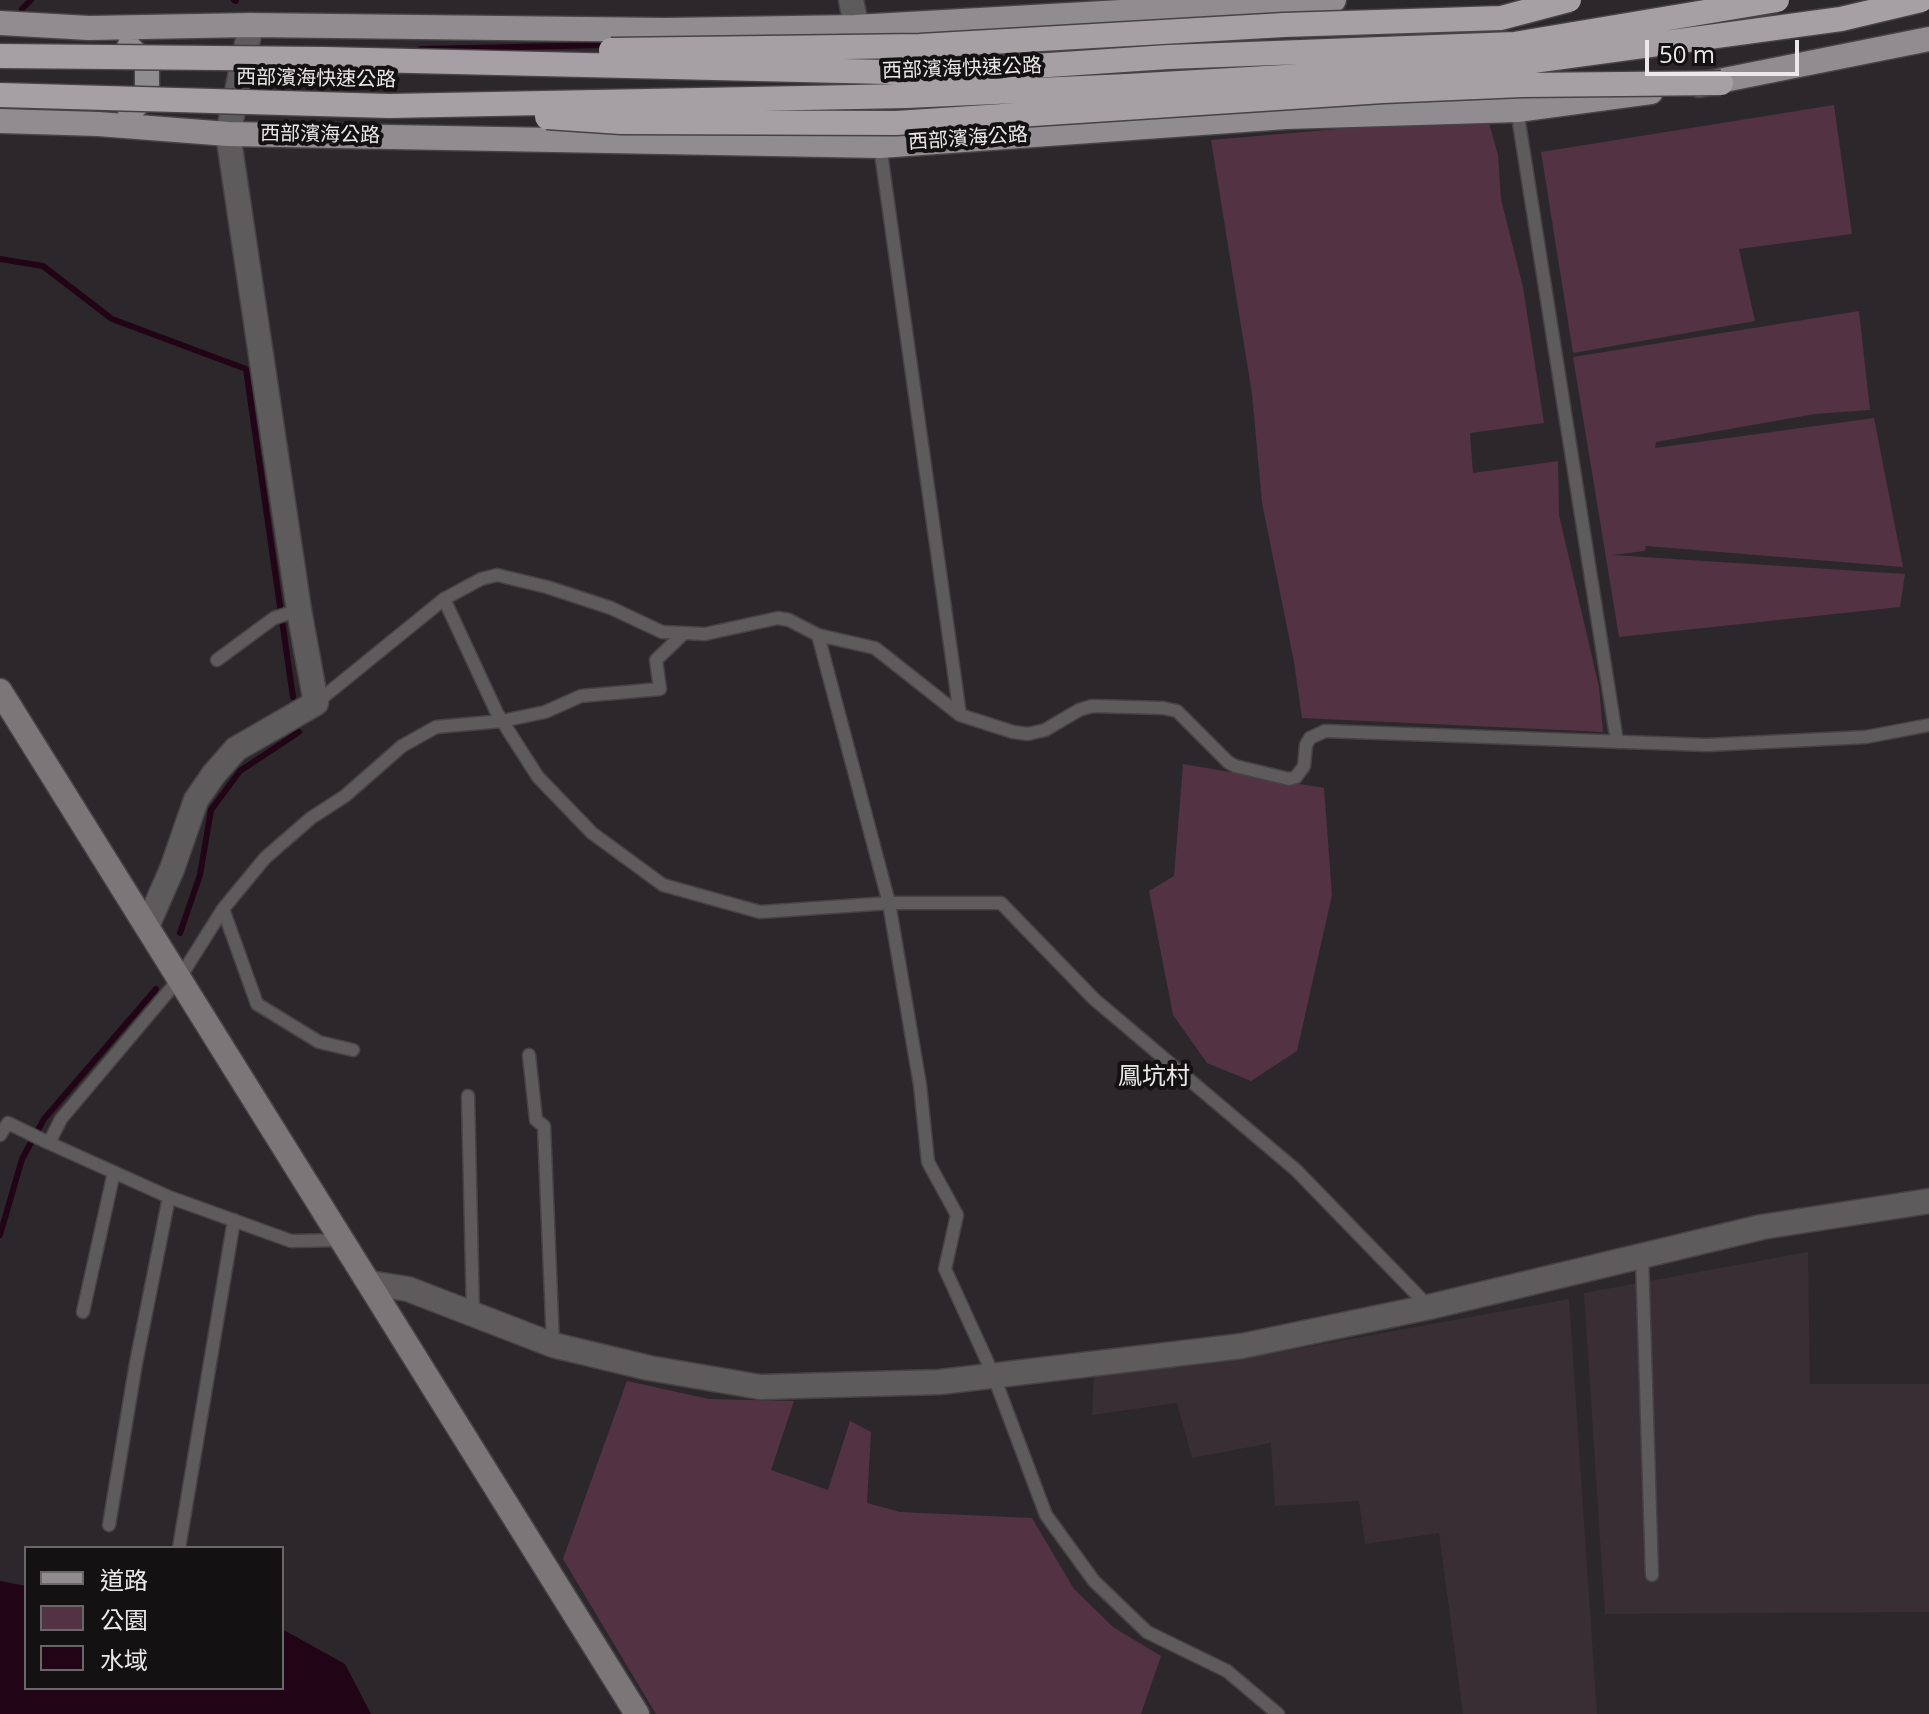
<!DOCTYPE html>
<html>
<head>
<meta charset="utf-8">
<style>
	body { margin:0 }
	#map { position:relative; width:1929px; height:1714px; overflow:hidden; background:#2c272a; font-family:"Open Sans","Noto Sans TC",sans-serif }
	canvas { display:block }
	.legend { position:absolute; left:24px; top:1546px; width:260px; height:144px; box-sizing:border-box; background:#131112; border:2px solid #696768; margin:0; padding:10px 14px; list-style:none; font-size:24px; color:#ebe8e9 }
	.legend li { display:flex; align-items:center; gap:16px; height:40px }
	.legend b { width:40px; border:2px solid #696768 }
	.scale { position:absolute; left:1645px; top:40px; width:154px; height:36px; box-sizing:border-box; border:4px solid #ebe8e9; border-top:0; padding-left:10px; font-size:24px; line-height:28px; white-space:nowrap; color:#ebe8e9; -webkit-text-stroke:6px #131112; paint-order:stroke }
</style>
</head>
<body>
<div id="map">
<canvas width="1929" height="1714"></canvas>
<ul class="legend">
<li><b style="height:10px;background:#918c8f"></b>道路</li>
<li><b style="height:22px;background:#533244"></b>公園</li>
<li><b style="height:22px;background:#220417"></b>水域</li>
</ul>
<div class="scale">50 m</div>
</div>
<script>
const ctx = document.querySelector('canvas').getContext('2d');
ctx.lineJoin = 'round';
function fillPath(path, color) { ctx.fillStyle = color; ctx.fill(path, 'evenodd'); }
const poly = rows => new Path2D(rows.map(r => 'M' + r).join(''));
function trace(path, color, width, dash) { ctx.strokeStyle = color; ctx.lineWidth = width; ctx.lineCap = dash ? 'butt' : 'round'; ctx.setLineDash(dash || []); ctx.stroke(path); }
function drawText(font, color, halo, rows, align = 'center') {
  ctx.font = font + ' "Open Sans","Noto Sans TC",sans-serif'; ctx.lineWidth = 8; ctx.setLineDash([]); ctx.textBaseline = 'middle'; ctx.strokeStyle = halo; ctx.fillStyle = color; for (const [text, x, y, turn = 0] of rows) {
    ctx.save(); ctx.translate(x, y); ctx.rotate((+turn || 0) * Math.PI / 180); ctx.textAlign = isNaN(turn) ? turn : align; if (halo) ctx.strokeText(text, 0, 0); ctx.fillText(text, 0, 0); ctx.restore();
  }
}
const built = poly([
	[1808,1252,1810,1384,1929,1384,1929,1612,1605,1614,1584,1293],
	[1569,1299,1597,1714,1463,1714,1439,1533,1365,1544,1359,1501,1275,1506,1271,1443,1192,1458,1177,1403,1092,1415,1094,1376,1274,1353]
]);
const green = poly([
	[1834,105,1852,234,1739,249,1755,321,1573,353,1541,152],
	[1487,116,1498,155,1501,199,1523,287,1544,423,1470,433,1473,473,1558,461,1559,515,1599,687,1603,732,1302,718,1294,662,1262,503,1252,394,1211,140],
	[1859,311,1870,410,1815,414,1656,442,1655,448,1874,418,1903,567,1646,546,1645,551,1613,555,1905,574,1900,607,1619,637,1573,357],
	[1183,764,1324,788,1332,895,1297,1051,1251,1081,1207,1063,1173,1015,1149,891,1174,876],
	[627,1381,709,1399,794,1401,771,1470,828,1490,850,1421,871,1432,867,1503,900,1512,1032,1518,1074,1589,1113,1627,1161,1656,1141,1714,656,1714,563,1559]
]);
const water = poly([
	[0,1581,26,1586,26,1688,282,1688,282,1629,345,1664,371,1714,0,1714]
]);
const stream = poly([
	[234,0,236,1],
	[22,9,31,0],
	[421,49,606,45],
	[0,259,43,266,112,319,246,369,293,697],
	[180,933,200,875,211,810,240,771,299,732],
	[0,1235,22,1159,44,1119,156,989]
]);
const lane = poly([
	[1517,110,1617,742],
	[880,146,960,715],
	[444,599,497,713,538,777,592,833,663,885,760,912,889,903,1001,903,1094,999,1296,1170,1429,1307],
	[818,635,889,903,920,1085,928,1162,957,1215,945,1269,993,1374,1046,1515,1094,1581,1147,1632,1227,1671,1278,1714],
	[217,660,274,618,299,610],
	[316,703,444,599,481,579,497,575,547,587,611,608,662,632,705,634,778,618,789,620,818,635,875,648,960,715,1013,732,1028,734,1045,730,1079,710,1092,706,1163,708,1177,711,1228,762,1235,766,1289,779,1296,777,1304,766,1306,745,1310,738,1325,731,1707,745,1866,737,1929,725],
	[223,909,257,1004,319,1042,353,1050],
	[529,1055,536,1120,544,1126,553,1345],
	[468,1096,473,1314],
	[0,1135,8,1123,49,1143],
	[342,1240,291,1241,169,1197,49,1143,61,1119,179,979,223,909,265,858,311,818,345,796,402,746,436,727,502,721,545,712,581,696,660,689,656,660,682,635],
	[1642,1258,1652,1575],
	[83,1312,114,1172],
	[109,1525,136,1363,169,1197],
	[179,1548,234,1220]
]);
const street = poly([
	[851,0,880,143],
	[147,926,172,869,196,800,214,774,236,749,316,703,299,610,228,134,251,25],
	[369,1283,408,1289,553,1345,649,1368,760,1387,940,1382,1242,1346,1429,1307,1762,1227,1929,1201]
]);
const secondary = poly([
	[0,691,637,1714]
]);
const primary = poly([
	[0,23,89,28,251,25,666,30,855,27,1334,0],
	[129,47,147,65,147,95,130,111],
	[1699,85,1929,39],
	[0,121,98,124,228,134,880,146,1286,117,1517,110,1651,92]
]);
const highwayBridge = poly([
	[611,50,920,46,1284,25,1501,18,1569,0],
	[0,56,325,59,930,73,1168,57,1514,44,1777,0],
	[0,95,389,106,906,96,1127,86,1511,64,1841,19,1921,0],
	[547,117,621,122,896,123,1383,91,1522,85,1721,83]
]);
const streetNames = [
	["西部濱海快速公路",962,69,-2],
	["西部濱海快速公路",316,79,1],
	["西部濱海公路",320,135,1],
	["西部濱海公路",968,139,-4]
];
const quarterNames = [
	["鳳坑村",1154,1077]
];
fillPath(built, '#392e34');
fillPath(green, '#533244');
fillPath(water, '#220417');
trace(stream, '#220417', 6);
trace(lane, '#474245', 15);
trace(street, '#474245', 27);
trace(secondary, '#474245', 27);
trace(primary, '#474245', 27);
trace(lane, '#5d5b5c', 12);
trace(street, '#5d5b5c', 24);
trace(secondary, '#7b7779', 24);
trace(primary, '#918c8f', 24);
trace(highwayBridge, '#474245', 27, []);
trace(highwayBridge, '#a69fa3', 24);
drawText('20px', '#ebe8e9', '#131112', streetNames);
drawText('24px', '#ebe8e9', '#131112', quarterNames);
</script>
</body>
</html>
